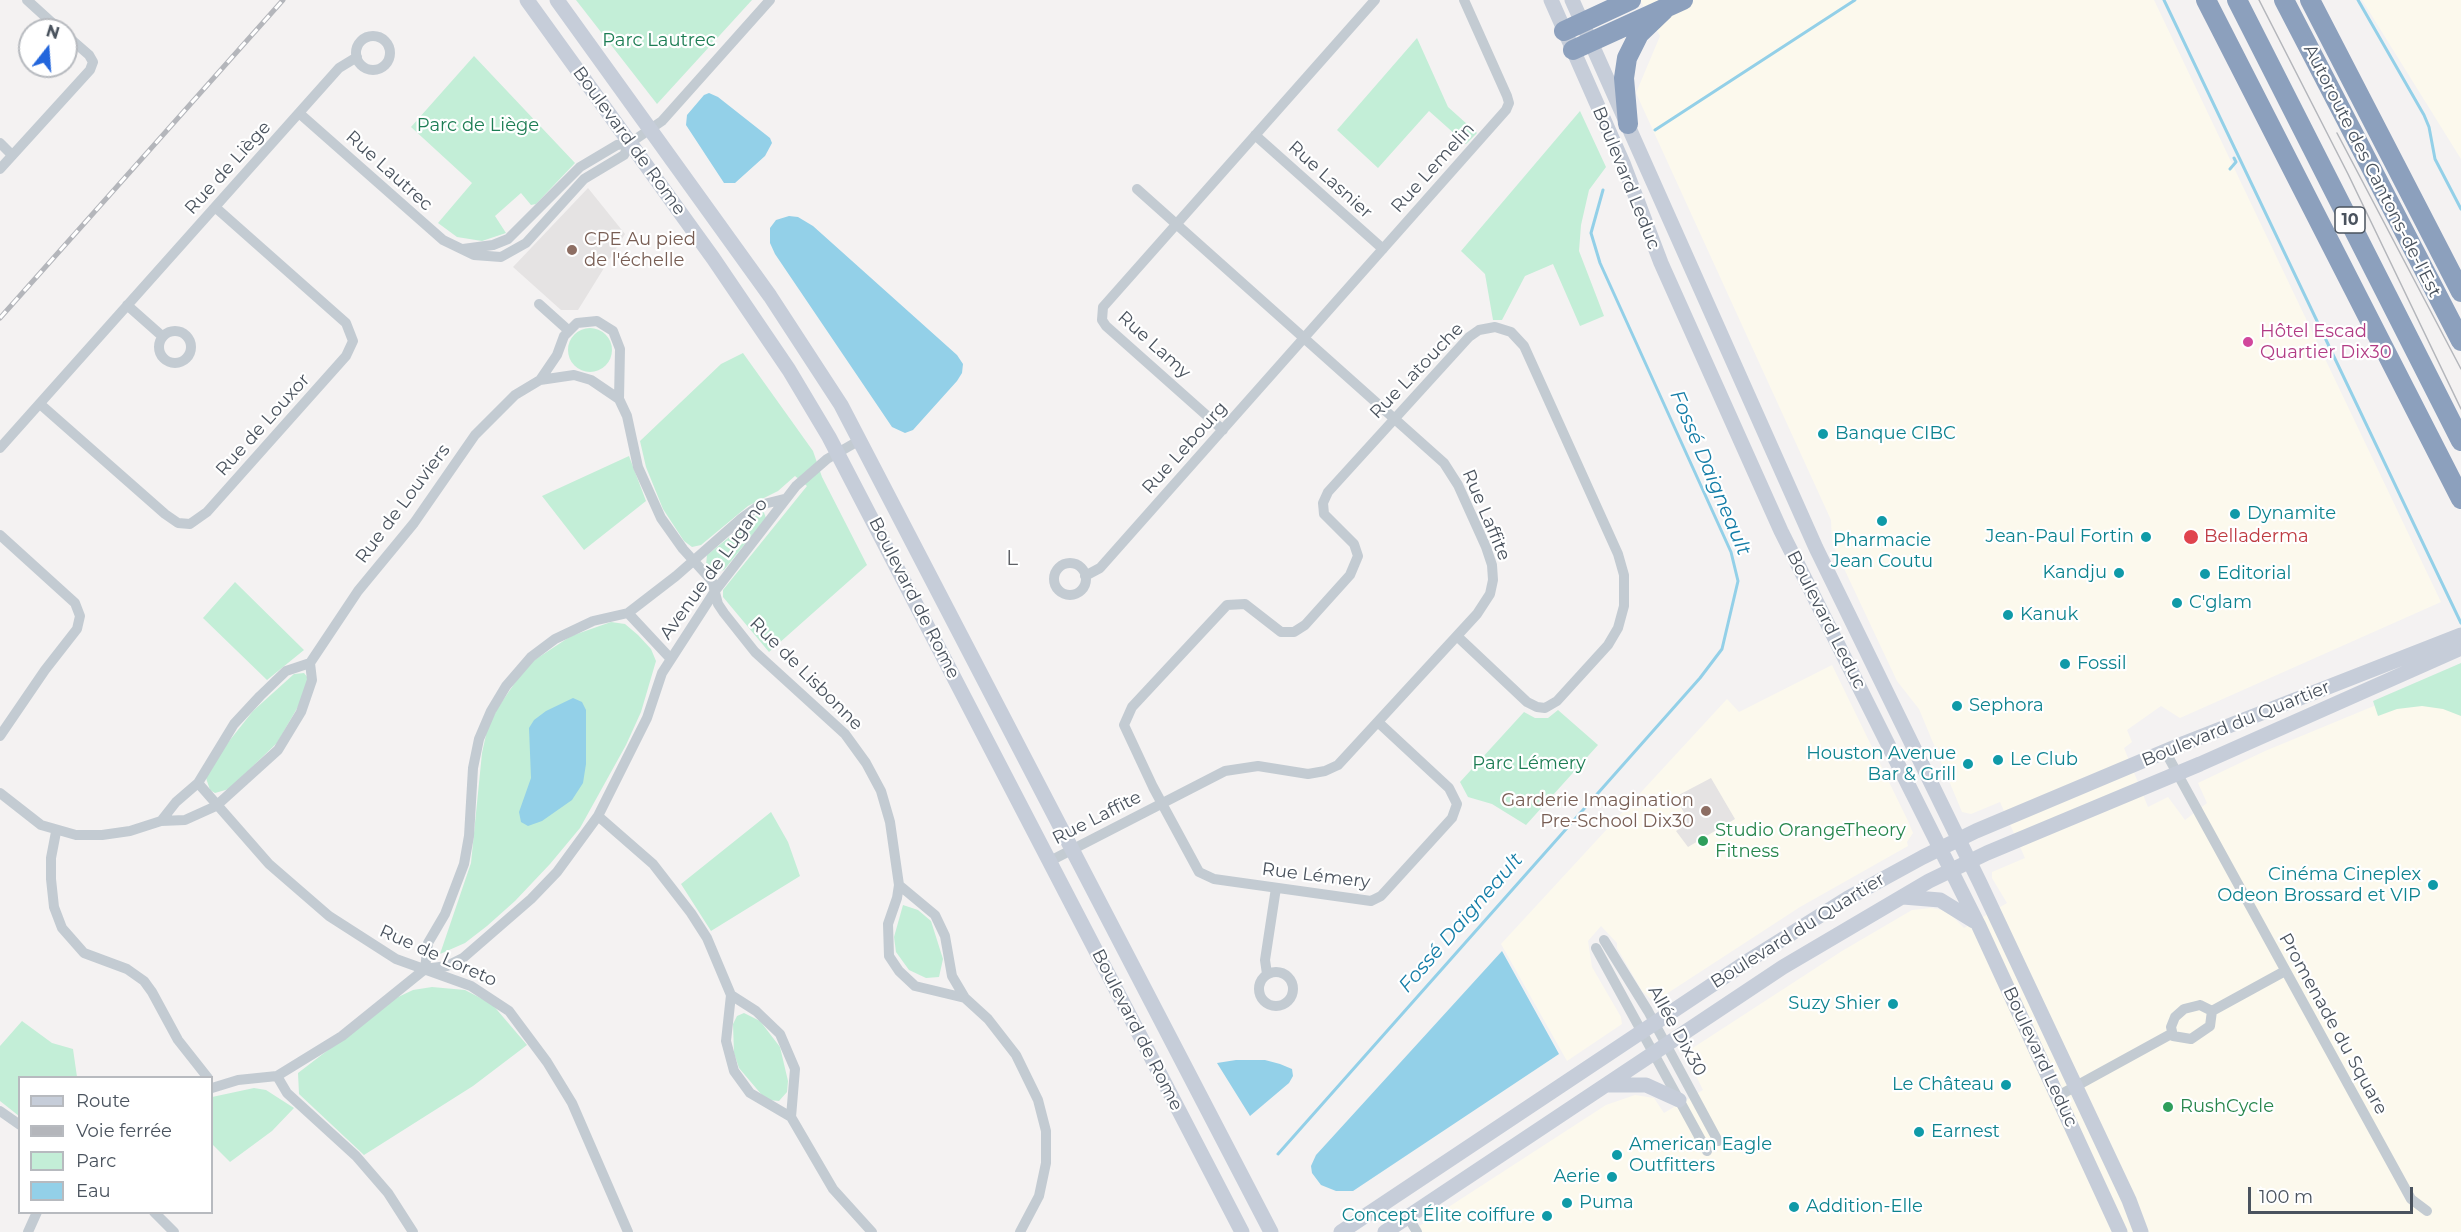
<!DOCTYPE html>
<html>
<head>
<meta charset="utf-8">
<style>
	body { margin:0 }
	#map { position:relative; width:2461px; height:1232px; overflow:hidden; background:#f4f2f2; font-family:Montserrat,sans-serif }
	canvas { display:block }
	.legend { position:absolute; left:18px; top:1076px; width:195px; height:138px; box-sizing:border-box; background:#fff; border:2px solid #b7babf; margin:0; padding:8px 10px; list-style:none; font-size:18px; color:#4a535e }
	.legend li { display:flex; align-items:center; gap:12px; height:30px }
	.legend b { width:30px; border:2px solid #b7babf }
	.north { position:absolute; left:18px; top:18px; width:60px; height:60px; box-sizing:border-box; background:#fff; border:2px solid #b7babf; border-radius:50%; rotate:17deg; font-size:16px; font-weight:700; line-height:24px; text-align:center; color:#4a535e }
	.north::after { content:''; display:block; margin:auto; width:21px; height:27px; background:#2366dc; clip-path:polygon(50% 0,100% 100%,50% 72%,0 100%) }
	.scale { position:absolute; left:2248px; top:1187px; width:165px; height:27px; box-sizing:border-box; border:3px solid #4a535e; border-top:0; padding-left:8px; font-size:18px; line-height:21px; white-space:nowrap; color:#4a535e; -webkit-text-stroke:4px #fff; paint-order:stroke }
</style>
</head>
<body>
<div id="map">
<canvas width="2461" height="1232"></canvas>
<ul class="legend">
<li><b style="height:8px;background:#c6cdd9"></b>Route</li>
<li><b style="height:8px;background:#b4b6bb"></b>Voie ferrée</li>
<li><b style="height:16px;background:#c3eed7"></b>Parc</li>
<li><b style="height:16px;background:#93d0e8"></b>Eau</li>
</ul>
<div class="north">N</div>
<div class="scale">100 m</div>
</div>
<script>
const ctx = document.querySelector('canvas').getContext('2d');
ctx.lineJoin = 'round';
function fillPath(path, color) { ctx.fillStyle = color; ctx.fill(path, 'evenodd'); }
const poly = rows => new Path2D(rows.map(r => 'M' + r).join(''));
function trace(path, color, width, dash) { ctx.strokeStyle = color; ctx.lineWidth = width; ctx.lineCap = dash ? 'butt' : 'round'; ctx.setLineDash(dash || []); ctx.stroke(path); }
function drawText(font, color, halo, rows, align = 'center') {
  ctx.font = font + ' Montserrat,sans-serif'; ctx.lineWidth = 4.5; ctx.setLineDash([]); ctx.textBaseline = 'middle'; ctx.strokeStyle = halo; ctx.fillStyle = color; for (const [text, x, y, turn = 0] of rows) {
    ctx.save(); ctx.translate(x, y); ctx.rotate((+turn || 0) * Math.PI / 180); ctx.textAlign = isNaN(turn) ? turn : align; if (halo) ctx.strokeText(text, 0, 0); ctx.fillText(text, 0, 0); ctx.restore();
  }
}
const commercial = poly([
	[1640,0,2154,0,2441,602,2180,718,2161,706,2127,730,2132,742,2124,748,2148,807,2168,797,2185,820,2207,803,2198,783,2265,751,2461,670,2461,1232,1410,1232,1606,1105,1635,1095,1654,1098,1664,1113,1703,1090,1685,1053,1842,951,1912,910,1931,908,1947,911,1964,928,2007,903,1992,878,1992,872,2025,858,2000,802,1971,814,1962,812,1919,709,1897,681,1832,543,1831,520,1636,93,1660,36],
	[2362,0,2461,0,2461,159],
	[1832,665,1908,821,1913,833,1907,842,1908,846,1800,907,1654,1002,1642,991,1617,948,1617,943,1601,926,1588,941,1592,967,1621,1017,1622,1024,1567,1061,1501,944,1727,699,1739,712]
]);
const education = poly([
	[588,188,625,234,578,310,561,310,513,267],
	[1711,778,1735,819,1688,847,1676,831,1684,826,1680,820,1686,816,1675,797]
]);
const green = poly([
	[576,0,752,0,657,104],
	[1417,38,1448,107,1477,133,1466,144,1429,111,1378,168,1337,130],
	[474,56,575,163,536,204,531,205,521,193,495,216,506,233,482,241,457,237,438,223,472,183,411,127],
	[1580,111,1606,167,1589,190,1581,225,1579,251,1604,316,1580,326,1553,264,1525,276,1502,320,1493,320,1485,274,1461,251],
	'568 350a22 22 0 1 1 44 0a22 22 0 1 1-44 0Z',
	[743,353,813,451,822,477,867,565,769,652,723,597,723,590,807,486,795,476,778,491,748,506,701,545,692,547,684,541,663,509,646,467,640,441,721,364],
	[629,456,646,501,584,550,542,496],
	[763,510,766,518,724,570,714,573,706,565,707,555],
	[235,582,304,650,267,680,203,618],
	[611,622,625,624,638,635,651,649,656,661,641,712,626,745,580,828,550,864,515,901,487,926,465,943,440,954,471,863,482,753,487,730,497,709,527,665,571,636],
	[2461,663,2461,716,2443,709,2422,706,2397,709,2378,716,2373,701],
	[304,673,308,678,299,705,277,743,229,789,215,793,210,790,206,778,226,745,253,711,294,674],
	[1558,710,1598,745,1526,825,1492,804,1468,797,1460,782,1524,712,1535,718,1548,718],
	[771,812,788,842,800,876,711,931,681,884],
	[903,905,918,910,931,921,943,959,939,977,926,978,909,970,896,952,894,937],
	[432,987,465,990,492,1004,527,1045,473,1086,364,1155,299,1094,298,1073,396,998,413,990],
	[744,1013,760,1021,780,1047,788,1081,787,1092,779,1101,769,1100,761,1094,739,1068,734,1053,733,1024,737,1016],
	[22,1021,52,1043,73,1049,77,1077,20,1078,19,1116,0,1101,0,1046],
	[254,1088,266,1090,294,1108,272,1131,230,1162,212,1144,212,1097]
]);
const water = poly([
	[709,93,718,97,770,138,772,143,765,156,735,183,724,183,686,125,687,115,704,95],
	[789,216,798,217,813,226,957,355,963,364,962,373,957,381,913,430,905,433,892,427,775,254,770,243,770,228,776,220],
	[573,698,582,702,586,710,586,764,583,783,572,800,542,821,528,826,521,822,519,812,531,778,529,728,534,720,546,711],
	[1502,951,1559,1054,1353,1191,1336,1191,1321,1185,1312,1173,1311,1166,1316,1155],
	[1236,1060,1265,1060,1280,1064,1292,1069,1293,1076,1289,1083,1250,1116,1217,1063]
]);
const stream = poly([
	[2164,0,2461,623],
	[2358,0,2424,115,2429,127,2435,159,2461,209],
	[1655,130,1855,0],
	[2230,169,2236,162,2234,158],
	[1278,1154,1700,678,1722,649,1738,581,1731,552,1600,263,1591,233,1603,190]
]);
const street = poly([
	[27,0,60,30],
	'356 53a17 17 0 1 1 34 0a17 17 0 1 1-34 0Z',
	[299,113,443,240,474,255,501,257,526,243,584,179,624,155,630,143,662,121,770,0],
	[1255,135,1383,249],
	[0,143,12,155],
	[0,169,90,70,93,62,89,55,66,35],
	[463,249,493,245,508,239,580,167,617,145,630,143],
	[539,304,568,330],
	[127,305,162,336],
	'159 347a16 16 0 1 1 32 0a16 16 0 1 1-32 0Z',
	[540,380,557,355,564,336,577,323,597,321,613,331,620,349,619,399,627,416,638,467,661,518,683,549,712,581,718,604,724,613,755,652,845,734,866,763,881,791,890,822,899,885,897,898,888,924,889,956,899,971,915,986,965,998],
	[40,404,165,514,178,523,190,524,207,512,346,356,353,341,346,323,215,207],
	[1223,430,1106,326,1102,320,1103,307,1375,0],
	[0,448,339,68,357,57],
	[0,535,75,603,80,616,77,629,45,670,0,736],
	'1054 579a16 16 0 1 1 32 0a16 16 0 1 1-32 0Z',
	[1085,576,1100,568,1506,110,1509,103,1507,96,1464,0],
	[628,613,670,658],
	[1379,723,1449,788,1457,804,1452,818,1381,896,1371,901,1214,879,1199,872,1153,787,1124,725,1132,707,1227,605,1245,604,1281,632,1294,632,1305,625,1350,575,1358,556,1354,544,1324,514,1323,503,1328,492,1469,337,1479,330,1495,327,1511,332,1524,346,1618,554,1624,575,1624,606,1618,628,1608,645,1557,701,1545,708,1537,707,1527,702,1458,637],
	[2165,751,2411,1199,2427,1211],
	[198,783,269,864,329,916,396,959,471,986,509,1011,547,1062,572,1103,628,1232],
	[0,793,41,825,76,835,102,835,130,831,161,821,185,820,216,806,278,750,301,712,312,680,310,663],
	[598,816,653,864,691,913,707,938,731,995,726,1041,734,1071,750,1093,791,1117],
	[161,821,176,802,198,783,234,724,260,696,286,671,310,663,358,591,414,523,475,435,515,395,540,380,574,375,591,380,619,399],
	[56,832,51,858,51,879,54,907,62,928,84,953,127,969,144,981,152,992,178,1040,208,1078],
	[1050,861,1225,771,1258,766,1308,774,1325,771,1338,765,1477,614,1490,594,1493,580,1492,565,1486,547,1458,485,1444,463,1137,189],
	[899,885,935,915,945,936,952,976,965,998,988,1019,1016,1055,1038,1100,1046,1131,1046,1163,1039,1196,1020,1232],
	[1604,940,1648,1011,1718,1141],
	[1596,948,1707,1151],
	[425,969,428,943,445,914,464,864,469,836,473,768,479,739,491,711,506,686,531,657,555,639,593,621,628,613,676,576,742,518,760,505,784,499],
	'1259 989a17 17 0 1 1 34 0a17 17 0 1 1-34 0Z',
	[1267,974,1265,960,1276,888],
	[731,995,756,1011,780,1034,795,1069,791,1117,833,1189,872,1232],
	[2200,1005,2212,1011,2210,1026,2191,1039,2173,1036,2171,1027,2175,1017,2184,1009,2200,1005],
	[2212,1011,2285,971],
	[277,1076,287,1093,356,1156,388,1193,413,1232],
	[212,1088,238,1080,277,1076,342,1036,425,969,447,966,463,958,531,899,557,872,598,816,647,718,662,673,715,591,796,486,827,459,860,440],
	[2058,1096,2171,1034],
	[0,1111,20,1125],
	[154,1212,174,1232],
	[1408,1217,1417,1232],
	[28,1232,37,1212]
]);
const secondary = poly([
	[527,0,713,258,789,370,829,437,1242,1232],
	[557,0,770,296,841,405,1271,1232],
	[1551,0,1623,163,1661,263,1781,531,1978,924,2120,1232],
	[1572,0,1816,548,1980,883,2129,1200,2141,1232],
	[1903,897,1940,900,1974,921],
	[1608,1085,1646,1085,1679,1100],
	[1341,1232,1751,959,1848,898,1923,857,1976,831,2185,743,2461,635],
	[1385,1232,1783,967,1929,881,1987,853,2200,764,2461,648]
]);
const highway = poly([
	[2206,0,2461,499],
	[2237,0,2461,441],
	[2284,0,2461,341],
	[2310,0,2461,292],
	[1564,31,1631,0],
	[1573,50,1683,0],
	[1628,124,1624,78,1627,58,1639,34,1664,10]
]);
const tram = poly([
	[2259,0,2348,174,2461,409],
	[2337,133,2461,369]
]);
const rail = poly([
	[0,318,283,0]
]);
const markers = [
	[572,250,6,"#8d6e63"],
	[2248,342,6,"#d1479c"],
	[1823,434,6,"#0f9aa8"],
	[2235,514,6,"#0f9aa8"],
	[1882,521,6,"#0f9aa8"],
	[2146,537,6,"#0f9aa8"],
	[2191,537,8,"#e0444e"],
	[2119,573,6,"#0f9aa8"],
	[2205,574,6,"#0f9aa8"],
	[2177,603,6,"#0f9aa8"],
	[2008,615,6,"#0f9aa8"],
	[2065,664,6,"#0f9aa8"],
	[1957,706,6,"#0f9aa8"],
	[1998,760,6,"#0f9aa8"],
	[1968,764,6,"#0f9aa8"],
	[1706,811,6,"#8d6e63"],
	[1703,841,6,"#2e9e5b"],
	[2433,885,6,"#0f9aa8"],
	[1893,1004,6,"#0f9aa8"],
	[2006,1085,6,"#0f9aa8"],
	[2168,1107,6,"#2e9e5b"],
	[1919,1132,6,"#0f9aa8"],
	[1617,1155,6,"#0f9aa8"],
	[1612,1177,6,"#0f9aa8"],
	[1567,1203,6,"#0f9aa8"],
	[1794,1207,6,"#0f9aa8"],
	[1547,1216,6,"#0f9aa8"]
];
const shields = [
	[2350,220,30]
];
const shieldNames = [
	["10",2350,220]
];
const parkNames = [
	["Parc Lautrec",659,41],
	["Parc de Liège",478,126],
	["Parc Lémery",1529,764]
];
const streetNames = [
	["Boulevard de Rome",629,141,54],
	["Rue de Liège",228,168,-48],
	["Rue Lemelin",1433,168,-48],
	["Rue Lautrec",389,171,42],
	["Autoroute des Cantons-de-l'Est",2372,171,63],
	["Boulevard Leduc",1626,178,68],
	["Rue Lasnier",1330,180,42],
	["Rue Lamy",1154,345,42],
	["Rue Latouche",1417,371,-46],
	["Rue de Louxor",263,425,-48],
	["Rue Lebourg",1185,448,-48],
	["Rue de Louviers",403,504,-53],
	["Rue Laffite",1486,515,67],
	["Avenue de Lugano",714,569,-54],
	["Boulevard de Rome",914,598,63],
	["Boulevard Leduc",1826,620,63],
	["Rue de Lisbonne",806,674,45],
	["Boulevard du Quartier",2236,724,-22],
	["Rue Laffite",1097,818,-27],
	["Rue Lémery",1316,876,7],
	["Boulevard du Quartier",1798,931,-32],
	["Rue de Loreto",438,956,24],
	["Promenade du Square",2333,1024,61],
	["Boulevard de Rome",1137,1030,63],
	["Allée Dix30",1677,1031,61],
	["Boulevard Leduc",2040,1057,65]
];
const educationNames = [
	["CPE Au pied",584,240],
	["de l'échelle",584,261],
	["Garderie Imagination",1694,801,"right"],
	["Pre-School Dix30",1694,822,"right"]
];
const hotelNames = [
	["Hôtel Escad",2260,332],
	["Quartier Dix30",2260,353]
];
const cultureNames = [
	["Banque CIBC",1835,434],
	["Dynamite",2247,514],
	["Jean-Paul Fortin",2134,537,"right"],
	["Pharmacie",1882,541,"center"],
	["Jean Coutu",1882,562,"center"],
	["Kandju",2107,573,"right"],
	["Editorial",2217,574],
	["C'glam",2189,603],
	["Kanuk",2020,615],
	["Fossil",2077,664],
	["Sephora",1969,706],
	["Houston Avenue",1956,754,"right"],
	["Bar & Grill",1956,775,"right"],
	["Le Club",2010,760],
	["Cinéma Cineplex",2421,875,"right"],
	["Odeon Brossard et VIP",2421,896,"right"],
	["Suzy Shier",1881,1004,"right"],
	["Le Château",1994,1085,"right"],
	["Earnest",1931,1132],
	["American Eagle",1629,1145],
	["Outfitters",1629,1166],
	["Aerie",1600,1177,"right"],
	["Puma",1579,1203],
	["Addition-Elle",1806,1207],
	["Concept Élite coiffure",1535,1216,"right"]
];
const healthNames = [
	["Belladerma",2204,537]
];
const leisureNames = [
	["Studio OrangeTheory",1715,831],
	["Fitness",1715,852],
	["RushCycle",2180,1107]
];
const waterNames = [
	["Fossé Daigneault",1710,473,67],
	["Fossé Daigneault",1461,923,-49]
];
const neighbourhoodNames = [
	["L",1013,559]
];
fillPath(commercial, '#fcf9ed');
fillPath(education, '#e5e3e3');
fillPath(green, '#c3eed7');
fillPath(water, '#93d0e8');
trace(stream, '#93d0e8', 3);
trace(street, '#c3cbd2', 10);
trace(secondary, '#c6cdd9', 15);
trace(highway, '#8ca0bd', 20);
trace(tram, '#b4b6bb', 1.5);
trace(rail, '#b4b6bb', 5);
trace(rail, '#fff', 3, [9]);
for (const [x, y, r, color] of markers) { const dot = new Path2D(); dot.arc(x, y, r, 0, 2 * Math.PI); ctx.fillStyle = color; ctx.fill(dot); trace(dot, '#fff', 2); }
for (const [x, y, w] of shields) { const box = new Path2D(); box.roundRect(x - w / 2, y - 13, w, 26, 4.5); ctx.fillStyle = '#fff'; ctx.fill(box); trace(box, '#4a535e', 1.5); }
drawText('bold 16px', '#4a535e', null, shieldNames);
drawText('18px', '#1d7d54', '#fff', parkNames);
drawText('18px', '#4a535e', '#fff', streetNames);
drawText('18px', '#785e54', '#fff', educationNames, 'left');
drawText('18px', '#b23c85', '#fff', hotelNames, 'left');
drawText('18px', '#0d838f', '#fff', cultureNames, 'left');
drawText('18px', '#be3a42', '#fff', healthNames, 'left');
drawText('18px', '#27864d', '#fff', leisureNames, 'left');
drawText('italic 20px', '#147da7', '#fff', waterNames);
ctx.letterSpacing = '1.5px';
drawText('20px', '#5e6166', '#fff', neighbourhoodNames);
ctx.letterSpacing = '0px';
</script>
</body>
</html>
